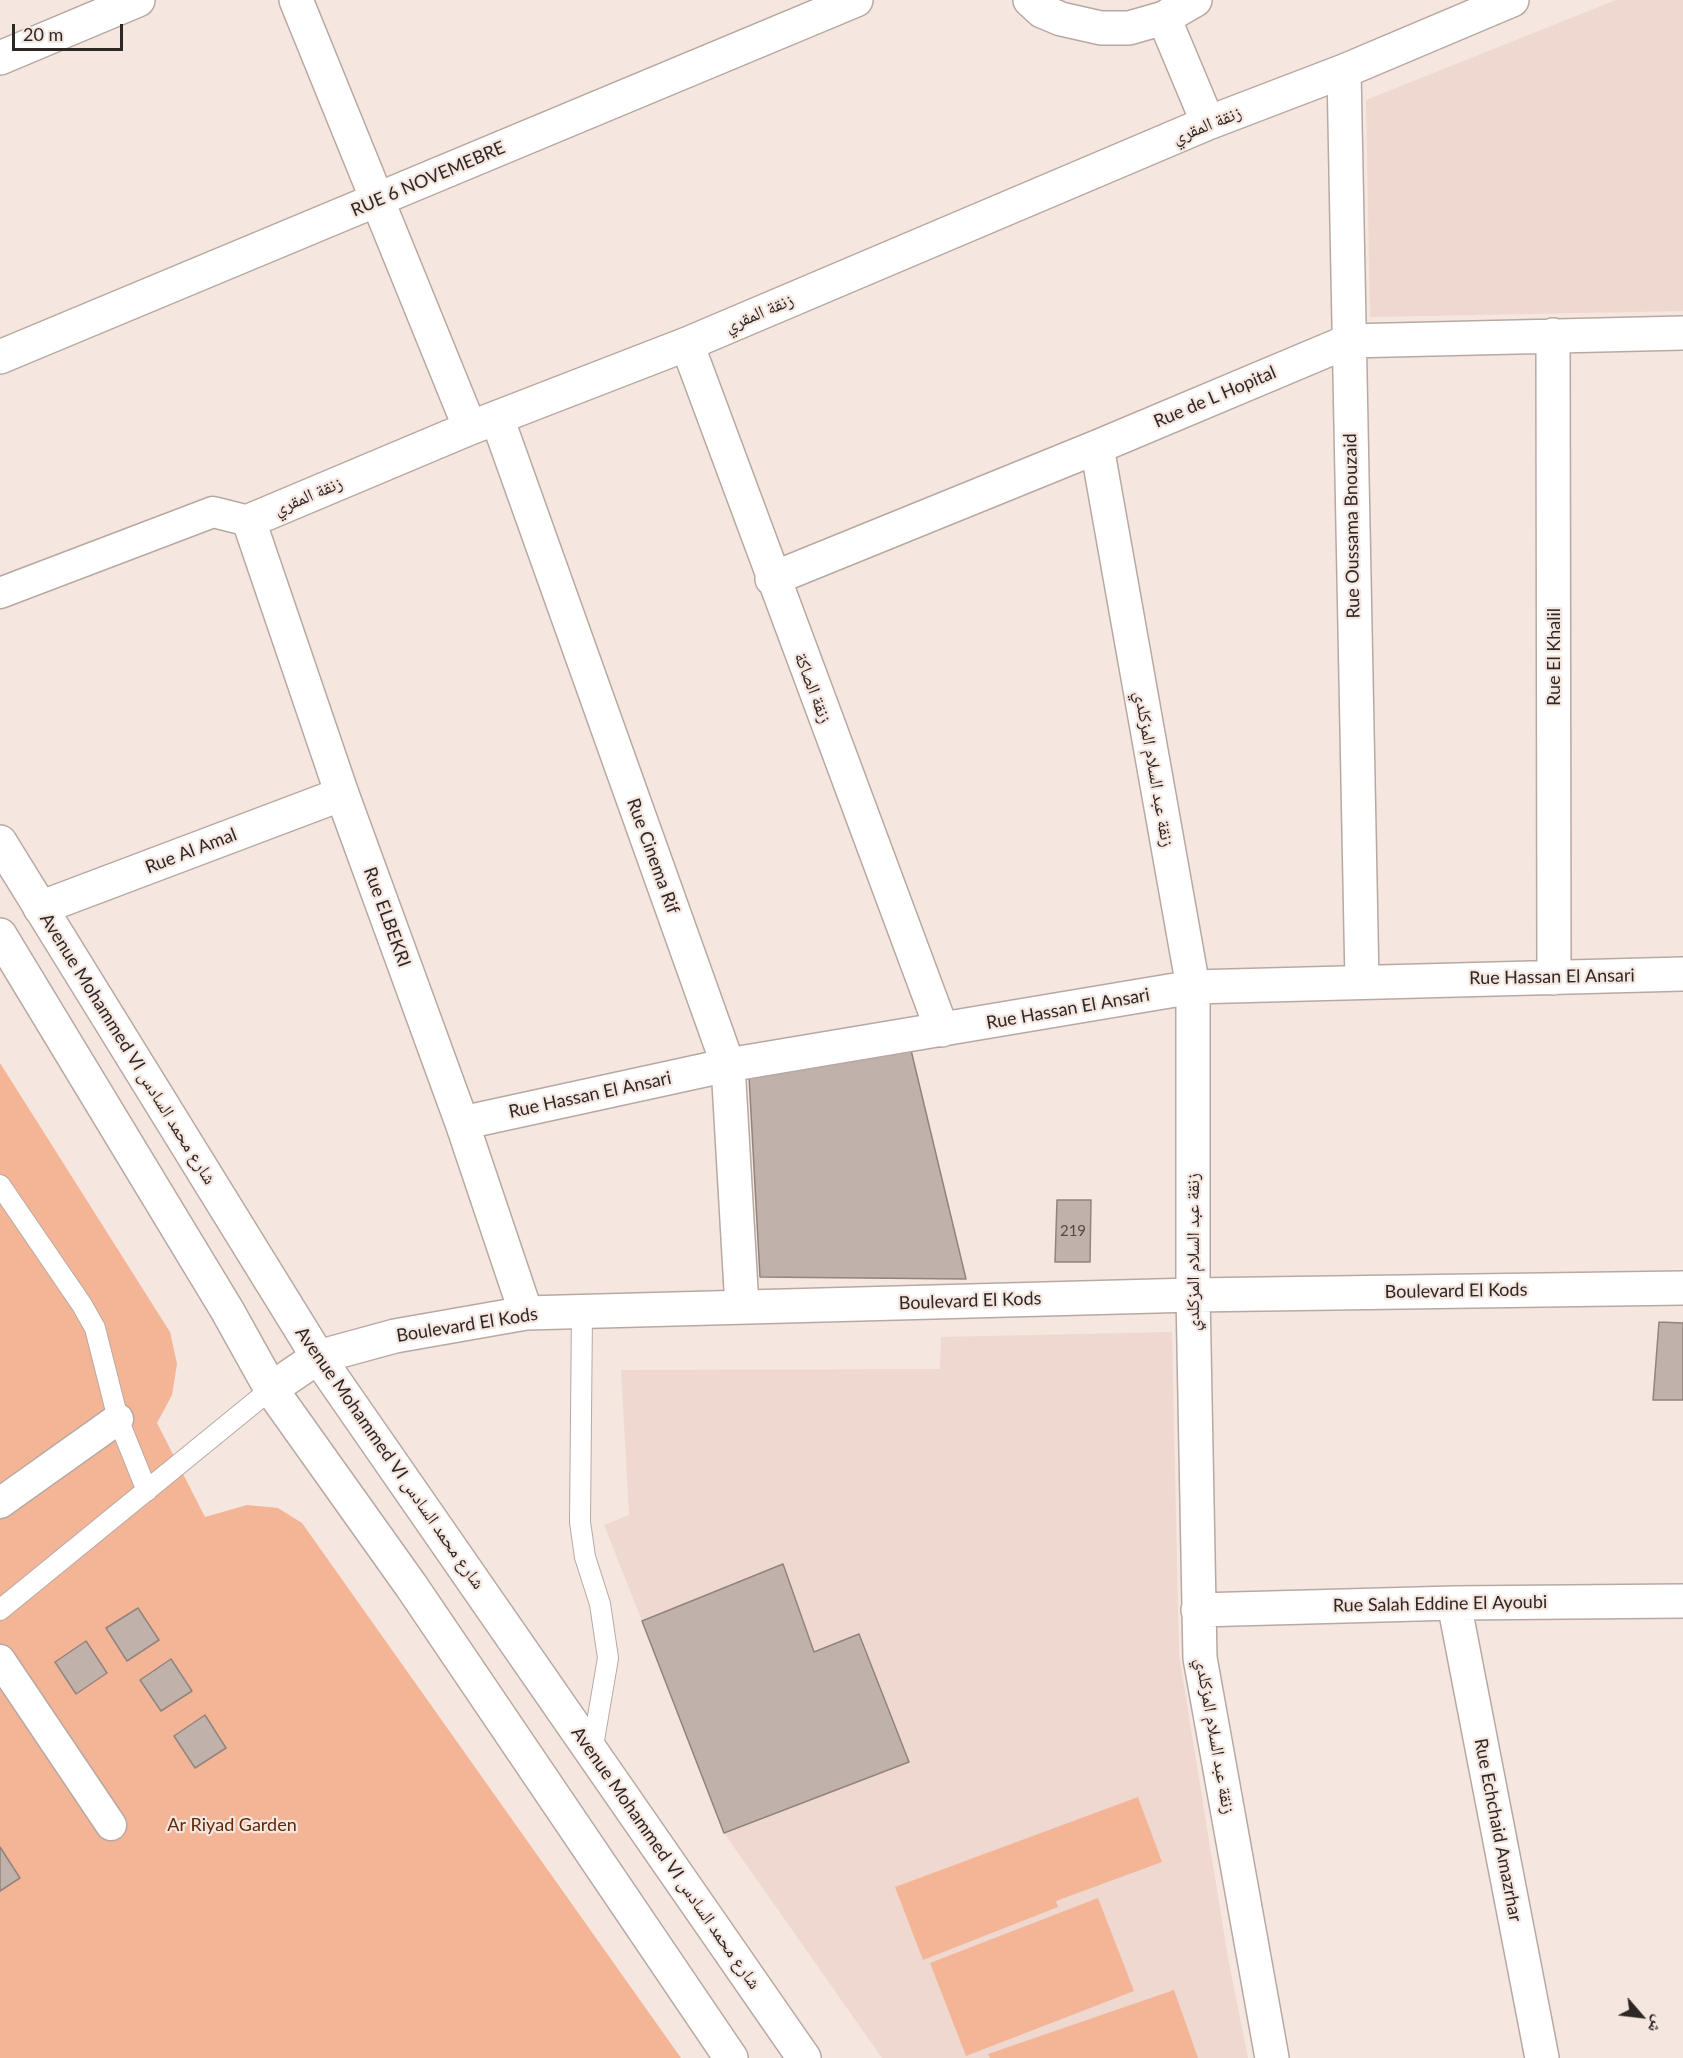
<!DOCTYPE html>
<html>
<head>
<meta charset="utf-8">
<style>
	body { margin:0 }
	#map { position:relative; width:1683px; height:2058px; overflow:hidden; background:#f5e6df; font-family:Lato,"Noto Naskh Arabic",sans-serif }
	canvas { display:block }
	.north { position:absolute; left:1611px; top:1986px; width:60px; height:60px; -webkit-text-stroke:4px #f5e6df; paint-order:stroke; rotate:118deg; font-size:16px; font-weight:700; line-height:24px; text-align:center; color:#2d2825 }
	.north::after { content:''; display:block; margin:auto; width:21px; height:27px; background:#2d2825; clip-path:polygon(50% 0,100% 100%,50% 72%,0 100%) }
	.scale { position:absolute; left:12px; top:24px; width:111px; height:27px; box-sizing:border-box; border:3px solid #2d2825; border-top:0; padding-left:8px; font-size:18px; line-height:21px; white-space:nowrap; color:#2d2825; -webkit-text-stroke:4px #f5e6df; paint-order:stroke }
</style>
</head>
<body>
<div id="map">
<canvas width="1683" height="2058"></canvas>
<div class="north">ش</div>
<div class="scale">20 m</div>
</div>
<script>
const ctx = document.querySelector('canvas').getContext('2d');
ctx.lineJoin = 'round';
function fillPath(path, color) { ctx.fillStyle = color; ctx.fill(path, 'evenodd'); }
const poly = rows => new Path2D(rows.map(r => 'M' + r).join(''));
function trace(path, color, width, dash) { ctx.strokeStyle = color; ctx.lineWidth = width; ctx.lineCap = dash ? 'butt' : 'round'; ctx.setLineDash(dash || []); ctx.stroke(path); }
function drawText(font, color, halo, rows, align = 'center') {
  ctx.font = font + ' Lato,"Noto Naskh Arabic",sans-serif'; ctx.lineWidth = 4.5; ctx.setLineDash([]); ctx.textBaseline = 'middle'; ctx.strokeStyle = halo; ctx.fillStyle = color; for (const [text, x, y, turn = 0] of rows) {
    ctx.save(); ctx.translate(x, y); ctx.rotate((+turn || 0) * Math.PI / 180); ctx.textAlign = isNaN(turn) ? turn : align; if (halo) ctx.strokeText(text, 0, 0); ctx.fillText(text, 0, 0); ctx.restore();
  }
}
const built = poly([
	[1616,0,1683,0,1683,311,1370,317,1366,100],
	[1172,1332,1179,1655,1228,1958,1248,2058,882,2058,724,1833,908,1762,860,1634,814,1652,783,1564,642,1621,604,1525,629,1515,621,1370,940,1369,941,1337]
]);
const green = poly([
	[0,1063,170,1332,177,1364,172,1395,157,1423,205,1517,247,1505,278,1508,302,1523,681,2058,0,2058],
	[1138,1797,1162,1862,1056,1901,1058,1907,923,1960,895,1887],
	[1098,1898,1134,1991,966,2056,930,1963],
	[1174,1990,1198,2058,990,2058,988,2054]
]);
const building = poly([
	[910,1046,966,1279,760,1277,749,1076,910,1046],
	[1057,1200,1091,1200,1090,1262,1055,1262,1057,1200],
	[1659,1322,1683,1323,1683,1400,1653,1400,1659,1322],
	[783,1564,814,1652,859,1634,909,1762,724,1833,642,1621,783,1564],
	[138,1608,159,1640,127,1661,106,1628,138,1608],
	[86,1641,107,1673,76,1694,55,1662,86,1641],
	[171,1659,192,1691,161,1711,140,1680,171,1659],
	[205,1715,226,1748,195,1768,174,1736,205,1715],
	[0,1847,20,1878,0,1891,0,1847]
]);
const service = poly([
	[0,1185,82,1305,95,1328,118,1419,147,1491],
	[582,1312,580,1522,585,1557,600,1604,608,1658,592,1752],
	[0,1610,271,1389]
]);
const pedestrian = poly([
	[0,593,213,512,249,521],
	[0,1503,118,1419],
	[0,1660,111,1825]
]);
const minor = poly([
	[296,0,470,428],
	[1030,0,1042,11,1061,19,1101,28,1129,28,1164,18,1195,0],
	[1164,18,1208,123],
	[0,58,138,0],
	[1344,71,1362,982],
	[1553,335,1554,978],
	[687,344,942,1030],
	[0,357,856,0],
	[497,418,728,1065,742,1307],
	[1097,447,1193,987,1193,1295,1200,1658,1272,2058],
	[772,579,1097,447,1349,341,1683,333],
	[40,908,342,794],
	[462,1123,728,1065,1193,987,1683,974],
	[526,1313,462,1123,342,794,249,521,470,428,687,344,1208,123,1344,71,1512,0],
	[271,1389,318,1357,395,1336,526,1313,1193,1295,1683,1288],
	[1454,1603,1542,2058],
	[1198,1610,1454,1603,1683,1601]
]);
const secondary = poly([
	[0,842,318,1357,804,2058],
	[0,935,227,1310,271,1389,412,1587,731,2058]
]);
const numberNames = [
	["219",1073,1231]
];
const streetNames = [
	["زنقة المقري",1207,125,-22],
	["RUE 6 NOVEMEBRE",428,179,-23],
	["زنقة المقري",759,313,-23],
	["Rue de L Hopital",1215,397,-23],
	["زنقة المقري",308,496,-23],
	["Rue Oussama Bnouzaid",1352,526,-91],
	["Rue El Khalil",1554,657,-90],
	["زنقة الصاكة",813,688,69],
	["زنقة عبد السلام المزكلدي",1154,769,80],
	["Rue Al Amal",191,851,-21],
	["Rue Cinema Rif",653,856,70],
	["Rue ELBEKRI",387,917,70],
	["Rue Hassan El Ansari",1552,977,-1],
	["Rue Hassan El Ansari",1068,1009,-10],
	["Avenue Mohammed VI شارع محمد السادس",128,1049,58],
	["Rue Hassan El Ansari",590,1095,-12],
	["زنقة عبد السلام المزكلدي",1193,1252,-90],
	["Boulevard El Kods",1456,1291,-1],
	["Boulevard El Kods",970,1301,-2],
	["Boulevard El Kods",467,1325,-9],
	["Avenue Mohammed VI شارع محمد السادس",390,1458,55],
	["Rue Salah Eddine El Ayoubi",1440,1604,-1],
	["زنقة عبد السلام المزكلدي",1215,1736,80],
	["Rue Echchaid Amazrhar",1498,1830,79],
	["Avenue Mohammed VI شارع محمد السادس",666,1858,55]
];
const parkNames = [
	["Ar Riyad Garden",232,1825]
];
fillPath(built, '#efd8cf');
fillPath(green, '#f4b596');
fillPath(building, '#c0b1ab');
trace(building, '#91847d', 1.5);
trace(service, '#b7a9a2', 22);
trace(pedestrian, '#b7a9a2', 33);
trace(minor, '#b7a9a2', 36);
trace(secondary, '#b7a9a2', 36);
trace(service, '#fff', 20);
trace(pedestrian, '#fff', 30);
trace(minor, '#fff', 33);
trace(secondary, '#fff', 33);
drawText('15px', '#524a46', null, numberNames);
drawText('18px', '#2d2825', '#f5e6df', streetNames);
drawText('18px', '#602908', '#f5e6df', parkNames);
</script>
</body>
</html>
